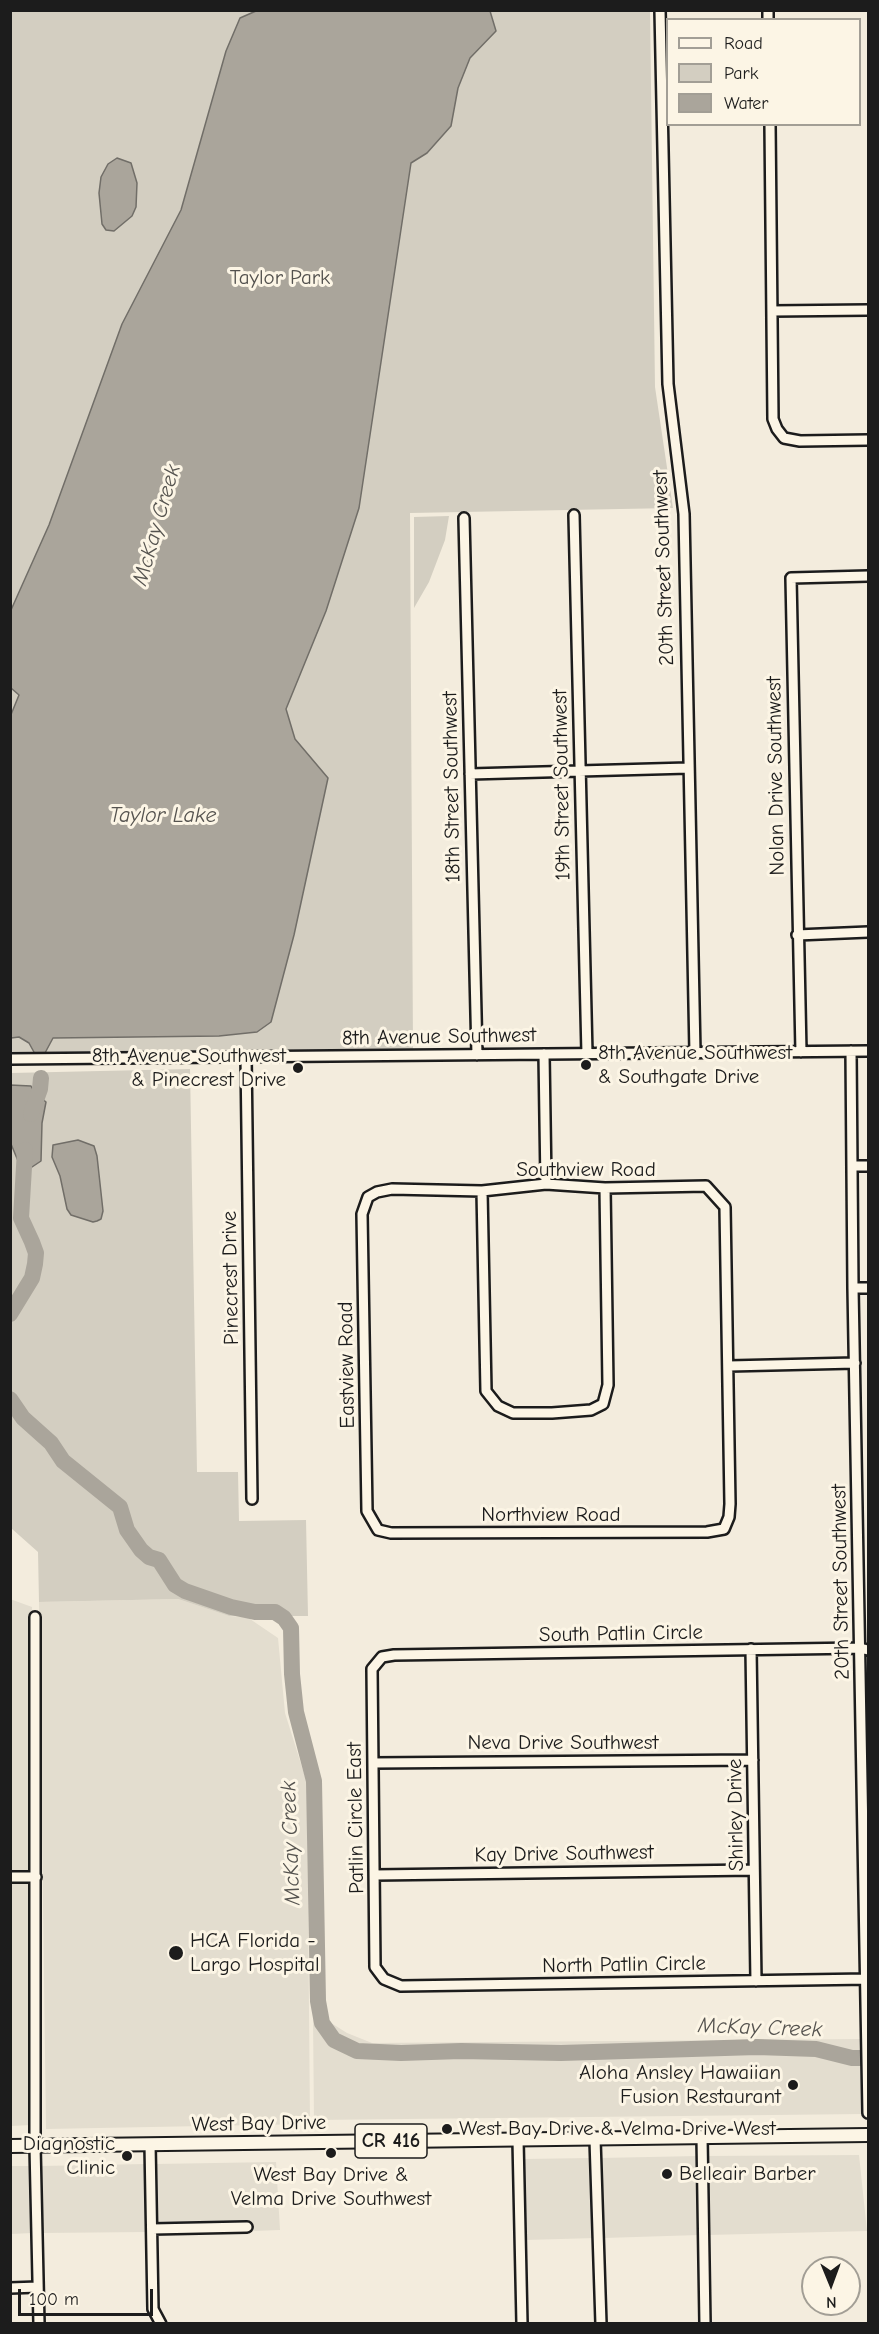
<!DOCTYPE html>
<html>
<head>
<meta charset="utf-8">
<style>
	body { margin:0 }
	#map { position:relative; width:879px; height:2334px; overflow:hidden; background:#f3ecdd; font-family:"Comic Neue",sans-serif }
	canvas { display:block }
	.frame { position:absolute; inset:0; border:12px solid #1c1c1c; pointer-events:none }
	.legend { position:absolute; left:666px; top:18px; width:195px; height:108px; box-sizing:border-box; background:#fcf5e5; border:2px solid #a29e95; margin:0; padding:8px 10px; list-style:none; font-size:18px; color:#1c1c1c }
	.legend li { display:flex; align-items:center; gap:12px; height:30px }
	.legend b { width:30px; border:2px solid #a29e95 }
	.north { position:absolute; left:801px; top:2256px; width:60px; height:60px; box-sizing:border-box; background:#fcf5e5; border:2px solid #a29e95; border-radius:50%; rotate:179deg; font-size:16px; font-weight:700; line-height:24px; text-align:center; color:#1c1c1c }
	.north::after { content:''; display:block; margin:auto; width:21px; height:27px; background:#1c1c1c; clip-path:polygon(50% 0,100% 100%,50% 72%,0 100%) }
	.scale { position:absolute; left:18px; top:2289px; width:135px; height:27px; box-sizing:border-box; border:3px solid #1c1c1c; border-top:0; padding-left:8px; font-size:18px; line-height:21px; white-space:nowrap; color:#1c1c1c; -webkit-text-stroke:4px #fcf5e5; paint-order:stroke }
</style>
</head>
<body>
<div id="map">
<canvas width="879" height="2334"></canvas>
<div class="frame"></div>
<ul class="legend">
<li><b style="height:8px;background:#fcf5e5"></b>Road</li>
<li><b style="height:16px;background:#d3cec1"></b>Park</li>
<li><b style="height:16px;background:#aaa59b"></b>Water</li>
</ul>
<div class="north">N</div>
<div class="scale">100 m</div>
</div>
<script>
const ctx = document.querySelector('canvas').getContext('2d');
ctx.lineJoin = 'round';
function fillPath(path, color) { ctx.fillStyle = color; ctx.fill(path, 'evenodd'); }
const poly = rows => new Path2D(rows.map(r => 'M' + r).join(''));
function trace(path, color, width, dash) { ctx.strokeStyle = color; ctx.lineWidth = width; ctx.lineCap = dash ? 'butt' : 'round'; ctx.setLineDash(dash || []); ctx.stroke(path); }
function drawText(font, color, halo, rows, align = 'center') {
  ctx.font = font + ' "Comic Neue",sans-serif'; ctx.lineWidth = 6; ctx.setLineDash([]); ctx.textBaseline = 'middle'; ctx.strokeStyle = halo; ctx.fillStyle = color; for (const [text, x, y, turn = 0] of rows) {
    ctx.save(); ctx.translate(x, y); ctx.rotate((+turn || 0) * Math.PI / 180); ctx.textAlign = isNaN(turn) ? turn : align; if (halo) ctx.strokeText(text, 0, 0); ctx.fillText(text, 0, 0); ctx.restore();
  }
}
const built = poly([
	[10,1599,32,1607,30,1671,31,1872,11,1872],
	[178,1599,229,1616,247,1617,278,1638,285,1713,307,1783,310,2124,46,2129,39,1602],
	[10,1882,31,1882,31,2125,11,2126],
	[312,1915,328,2021,347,2033,372,2043,863,2039,864,2114,314,2120],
	[859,2155,867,2231,708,2235,707,2156],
	[698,2156,699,2235,604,2238,600,2158],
	[591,2158,595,2238,526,2240,524,2159],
	[276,2162,280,2230,252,2231,251,2222,157,2224,155,2164],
	[146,2164,148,2232,42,2233,40,2166],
	[10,2166,31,2166,32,2233,11,2234]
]);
const green = poly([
	[11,11,650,11,655,387,673,508,410,513,413,1049,11,1053],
	[449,516,445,540,429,582,414,608,414,517],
	[190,1069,197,1472,238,1472,239,1521,306,1520,308,1616,229,1616,178,1599,39,1602,38,1552,11,1528,11,1073]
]);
const water = poly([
	[256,11,490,11,496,31,470,58,458,88,451,126,427,153,411,163,359,508,326,611,286,709,295,739,328,778,294,935,271,1022,257,1032,219,1036,53,1038,45,1053,35,1054,29,1043,19,1037,11,1038,10,717,19,695,11,688,11,610,49,525,122,324,181,210,226,51,240,18,256,11],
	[117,158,131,163,137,183,136,207,132,216,114,231,106,230,102,224,99,193,101,177,108,164,117,158],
	[10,1085,31,1086,34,1092,46,1102,42,1123,41,1161,23,1173,11,1144,10,1085],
	[78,1140,94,1146,97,1156,103,1211,101,1219,97,1221,93,1222,71,1215,67,1209,60,1176,52,1157,53,1145,78,1140]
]);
const river = poly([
	[31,1114,40,1089,41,1078],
	[10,1314,32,1278,35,1264,36,1253,32,1242,21,1218,25,1150],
	[10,1399,23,1418,51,1443,63,1461,120,1507,127,1530,141,1550,149,1557,159,1560,175,1585,185,1591,231,1607,255,1612,275,1612,284,1618,291,1628,292,1674,296,1712,314,1781,318,2001,322,2023,334,2040,357,2051,401,2053,461,2051,561,2053,757,2047,816,2049,852,2058,868,2058]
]);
const minor = poly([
	[660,10,668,384,684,514,695,1053],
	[768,10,768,20],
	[770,124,773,419,777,429,784,438,800,441,868,440],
	[772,311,868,310],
	[574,515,587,1054],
	[464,518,477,1055],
	[470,774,688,768],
	[797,935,868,932],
	[851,1051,853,1288,868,2113],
	[801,1052,791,578,868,576],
	[544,1054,546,1184],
	[246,1057,252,1499],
	[10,1059,868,1051],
	[853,1166,868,1166],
	[546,1184,605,1188,706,1186,725,1207,730,1504,729,1517,724,1529,707,1532,391,1533,378,1530,367,1511,362,1214,368,1197,377,1192,392,1189,482,1191,546,1184],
	[482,1191,486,1391,498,1406,513,1413,552,1413,591,1410,603,1404,608,1385,605,1188],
	[853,1288,868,1288],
	[729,1366,855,1363],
	[35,1617,35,2146,39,2324],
	[751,1649,756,1981],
	[868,1650,860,1648,394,1655,382,1657,372,1669,375,1967,384,1979,401,1986,868,1979],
	[373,1763,753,1760],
	[375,1875,754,1870],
	[10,1877,36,1877],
	[702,2137,705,2324],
	[595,2139,601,2324],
	[518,2140,522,2324],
	[150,2144,153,2309,161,2324],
	[152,2229,247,2227],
	[10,2288,38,2287]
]);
const major = poly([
	[10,2146,868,2135]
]);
const markers = [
	[586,1065,6,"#1c1c1c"],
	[298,1068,6,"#1c1c1c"],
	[176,1953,8,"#1c1c1c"],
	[793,2085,6,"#1c1c1c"],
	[447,2129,6,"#1c1c1c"],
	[331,2153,6,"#1c1c1c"],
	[127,2156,6,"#1c1c1c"],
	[667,2174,6,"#1c1c1c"]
];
const shields = [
	[391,2141,72]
];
const shieldNames = [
	["CR 416",391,2141]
];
const parkNames = [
	["Taylor Park",280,278]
];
const streetNames = [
	["20th Street Southwest",664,568,-92],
	["Nolan Drive Southwest",776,776,-91],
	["19th Street Southwest",562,785,-91],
	["18th Street Southwest",452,787,-91],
	["8th Avenue Southwest",439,1037,-1],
	["Southview Road",586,1170],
	["Pinecrest Drive",231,1278,-91],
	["Eastview Road",347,1365,-91],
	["Northview Road",551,1515],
	["20th Street Southwest",841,1582,-91],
	["South Patlin Circle",621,1634,-1],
	["Neva Drive Southwest",563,1743],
	["Shirley Drive",736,1815,-91],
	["Patlin Circle East",356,1818,-91],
	["Kay Drive Southwest",564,1854,-1],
	["North Patlin Circle",624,1965,-1],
	["West Bay Drive",259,2124,-1]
];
const poiNames = [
	["8th Avenue Southwest",598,1053],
	["& Southgate Drive",598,1077],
	["8th Avenue Southwest",286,1056,"right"],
	["& Pinecrest Drive",286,1080,"right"],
	["HCA Florida -",190,1941],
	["Largo Hospital",190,1965],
	["Aloha Ansley Hawaiian",781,2073,"right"],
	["Fusion Restaurant",781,2097,"right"],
	["West Bay Drive & Velma Drive West",459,2129],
	["Diagnostic",115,2144,"right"],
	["Clinic",115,2168,"right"],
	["Belleair Barber",679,2174],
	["West Bay Drive &",331,2175,"center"],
	["Velma Drive Southwest",331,2199,"center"]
];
const waterNames = [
	["McKay Creek",157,525,-74],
	["Taylor Lake",163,816],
	["McKay Creek",291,1843,-92],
	["McKay Creek",760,2028,2]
];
fillPath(built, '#e3ddcf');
fillPath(green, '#d3cec1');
fillPath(water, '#aaa59b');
trace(water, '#716e68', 1.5);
trace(river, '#aaa59b', 16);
trace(minor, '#1c1c1c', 14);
trace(major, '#1c1c1c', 16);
trace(minor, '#fcf5e5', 9);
trace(major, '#fcf5e5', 12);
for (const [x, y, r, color] of markers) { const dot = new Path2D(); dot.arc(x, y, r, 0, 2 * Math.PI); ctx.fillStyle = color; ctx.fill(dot); trace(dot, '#fcf5e5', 2); }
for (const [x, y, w] of shields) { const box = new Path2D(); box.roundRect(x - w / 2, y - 17, w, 34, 4.5); ctx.fillStyle = '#fcf5e5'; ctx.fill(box); trace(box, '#1c1c1c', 1.5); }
drawText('bold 20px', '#1c1c1c', null, shieldNames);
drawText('21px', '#53514e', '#fcf5e5', parkNames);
drawText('21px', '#1c1c1c', '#fcf5e5', streetNames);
drawText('21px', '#1c1c1c', '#fcf5e5', poiNames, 'left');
drawText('italic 22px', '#55534f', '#fcf5e5', waterNames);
</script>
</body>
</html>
